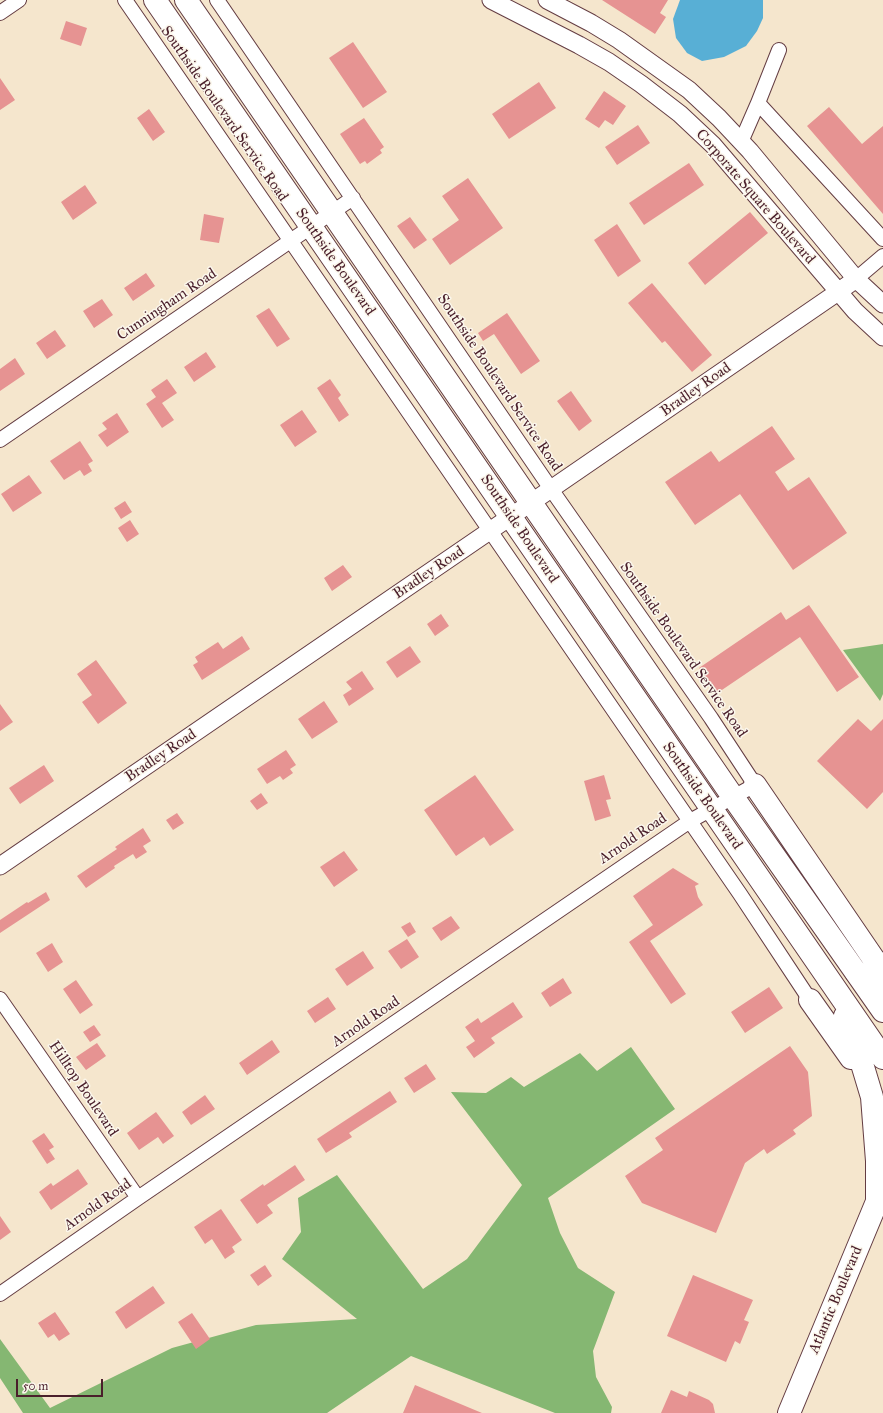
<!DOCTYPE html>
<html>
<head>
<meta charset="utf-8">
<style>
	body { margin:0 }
	#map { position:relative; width:883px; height:1413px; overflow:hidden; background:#f5e6cd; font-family:"IM FELL Great Primer",serif }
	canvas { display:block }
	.scale { position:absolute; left:16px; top:1379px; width:87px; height:18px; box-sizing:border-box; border:2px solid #4a1f2b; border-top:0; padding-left:5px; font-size:12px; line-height:14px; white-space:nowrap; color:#4a1f2b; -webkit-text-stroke:3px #fbf7ec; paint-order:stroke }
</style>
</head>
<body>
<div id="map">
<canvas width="883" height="1413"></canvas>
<div class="scale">50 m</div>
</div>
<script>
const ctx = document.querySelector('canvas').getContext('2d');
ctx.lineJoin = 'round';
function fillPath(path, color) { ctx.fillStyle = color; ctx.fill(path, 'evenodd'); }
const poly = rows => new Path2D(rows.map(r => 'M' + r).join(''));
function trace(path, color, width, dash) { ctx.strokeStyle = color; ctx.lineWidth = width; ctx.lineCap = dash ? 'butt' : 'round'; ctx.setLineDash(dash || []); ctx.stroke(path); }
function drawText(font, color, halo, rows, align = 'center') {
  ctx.font = font + ' "IM FELL Great Primer",serif'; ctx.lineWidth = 3; ctx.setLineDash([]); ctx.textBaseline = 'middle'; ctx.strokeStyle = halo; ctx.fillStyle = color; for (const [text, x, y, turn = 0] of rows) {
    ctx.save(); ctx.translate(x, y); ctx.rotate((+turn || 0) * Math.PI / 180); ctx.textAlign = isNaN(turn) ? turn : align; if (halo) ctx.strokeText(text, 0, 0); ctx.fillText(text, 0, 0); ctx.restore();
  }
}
const forest = poly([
	[883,644,883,694,880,701,843,650],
	[631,1047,675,1109,548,1198,560,1233,578,1268,615,1292,593,1351,596,1377,612,1407,611,1413,555,1413,411,1356,327,1413,23,1413,0,1378,0,1339,50,1408,172,1348,256,1325,357,1319,282,1259,301,1232,298,1198,337,1175,423,1289,467,1259,522,1185,451,1092,486,1093,511,1077,524,1087,580,1053,597,1071]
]);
const water = poly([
	[680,0,763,0,763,18,757,31,746,46,724,57,702,61,687,53,676,38,673,19]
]);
const building = poly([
	[602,0,668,0,660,13,666,17,655,34],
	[66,21,87,28,81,46,60,39],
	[353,42,387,92,363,108,329,58],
	[0,78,15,100,0,110],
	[539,82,556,108,509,139,492,114],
	[604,91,626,106,613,125,605,120,599,128,585,119],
	[829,107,862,144,883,126,883,214,807,126],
	[149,109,165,132,153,141,137,118],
	[364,118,384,147,380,150,382,153,367,164,365,161,360,164,340,134],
	[638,125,650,143,617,165,605,147],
	[689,163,704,185,644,225,629,203],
	[468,178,503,228,450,265,432,239,459,220,442,196],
	[85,185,97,203,73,220,61,202],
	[750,212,768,233,705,285,688,263],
	[204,214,224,218,219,243,200,240],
	[410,217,427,240,414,249,397,226],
	[617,224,641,261,618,277,594,240],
	[146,273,155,286,133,301,124,288],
	[652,283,712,355,692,372,665,341,662,343,628,303],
	[102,299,113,315,94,328,83,311],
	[269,308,290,339,277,347,256,316],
	[507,313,540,361,521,374,494,334,483,341,478,333],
	[55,330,66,346,47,359,36,343],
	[206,352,216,367,194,382,184,367],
	[15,358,25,374,0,391,0,369],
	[167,379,177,393,162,403,174,420,162,428,146,404,156,397,151,390],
	[330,379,341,395,338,398,349,415,339,422,317,388],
	[571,391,592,421,579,431,557,401],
	[302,410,317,432,295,447,280,425],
	[117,413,129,432,107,447,98,435,107,429,102,423],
	[772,426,795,459,775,472,788,491,809,477,847,533,793,570,740,494,695,525,665,482,711,451,719,462],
	[80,441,93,461,88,464,92,471,84,476,80,470,64,480,50,461],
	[29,475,42,493,13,512,1,494],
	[125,501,132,512,121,519,114,508],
	[130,520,139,534,127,542,118,528],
	[343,565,352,577,332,591,324,578],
	[809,605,859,677,837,692,800,637,716,694,699,668,781,612,786,620],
	[441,614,449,626,435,636,427,624],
	[242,636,250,649,202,680,193,665,198,662,195,657,218,642,223,649],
	[410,646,421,662,397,678,386,662],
	[96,660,127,703,98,724,82,702,92,695,77,674],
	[362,671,374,689,349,706,343,695,352,689,346,682],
	[324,701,338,722,312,739,298,719],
	[0,704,13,722,0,731],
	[858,719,871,731,883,719,883,792,867,809,817,761],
	[286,750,296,765,290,769,293,773,283,780,280,776,267,784,257,769],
	[44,765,54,781,20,804,9,788],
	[475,775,514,830,490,846,484,837,456,856,424,810],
	[604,775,611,799,606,800,611,816,595,821,584,781],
	[261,793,268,803,257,810,250,801],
	[177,813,184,823,173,830,166,820],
	[143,828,151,841,143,846,147,852,136,859,133,854,114,866,115,868,86,888,77,876,117,849,115,847],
	[344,851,358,870,334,887,320,867],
	[673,868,699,884,695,886,698,897,703,905,650,941,686,994,671,1004,629,942,653,925,633,896],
	[46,892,50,900,0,933,0,920,27,902,28,903],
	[451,916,460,928,441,941,432,928],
	[410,922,416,932,408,937,401,927],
	[407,939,419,957,401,969,388,951],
	[52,943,63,962,48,972,36,953],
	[363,951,374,968,347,986,335,969],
	[563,978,572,993,550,1007,541,993],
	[76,980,93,1005,80,1014,63,989],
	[769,987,783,1008,745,1033,731,1012],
	[328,997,336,1009,315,1023,307,1011],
	[513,1002,523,1017,491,1038,495,1043,474,1058,466,1047,475,1041,465,1027,478,1018,481,1023],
	[94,1025,101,1035,90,1042,83,1032],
	[272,1040,280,1052,247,1075,239,1063],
	[97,1043,106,1056,86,1070,76,1057],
	[790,1046,808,1072,812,1116,793,1130,796,1134,767,1154,764,1149,745,1163,716,1233,642,1203,625,1176,663,1150,655,1138],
	[426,1064,436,1079,414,1093,404,1078],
	[390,1091,397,1102,349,1133,352,1137,326,1153,317,1139],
	[205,1095,215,1109,191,1125,182,1112],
	[156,1112,174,1136,163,1144,158,1137,139,1150,127,1133],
	[44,1133,54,1147,49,1150,55,1159,47,1164,32,1141],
	[295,1165,305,1180,267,1205,273,1213,257,1224,240,1200,263,1184,264,1186],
	[78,1169,88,1184,51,1210,39,1192,51,1183,53,1186],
	[221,1209,242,1240,232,1247,235,1252,225,1259,212,1239,205,1244,194,1227],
	[0,1216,11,1232,0,1240],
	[265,1265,272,1276,258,1286,250,1275],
	[693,1275,753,1300,744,1320,749,1322,740,1344,735,1341,726,1362,667,1336],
	[153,1286,165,1303,126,1329,115,1312],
	[55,1312,70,1334,59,1341,54,1334,48,1338,38,1323],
	[192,1313,210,1339,196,1349,178,1322],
	[415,1385,482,1413,403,1413],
	[671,1390,687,1397,689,1391,709,1400,713,1404,715,1413,661,1413]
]);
const minor = poly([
	[125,0,740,894,810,1000],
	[0,13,19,0],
	[779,50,758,103,883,239],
	[741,142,758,103],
	[856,279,883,256],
	[0,440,353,198],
	[0,999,138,1198],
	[0,1294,138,1198,690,821,755,785,711,718,551,489,217,0]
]);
const tertiary = poly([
	[491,0,579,45,609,62,641,84,680,114,713,145,855,311,883,337],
	[547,0,591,23,619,40,689,90,719,118,750,151,856,279,883,304],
	[0,866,551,489,838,292,856,279]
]);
const primary = poly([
	[856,972,883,983],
	[789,1413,883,1187]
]);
const trunk = poly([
	[155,0,883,1058],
	[186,0,733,797,883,1011],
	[755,785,873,958,883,970],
	[810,1000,851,1058],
	[845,1016,863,1067,872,1097,877,1161,877,1200]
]);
const streetNames = [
	["Southside Boulevard Service Road",224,114,55],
	["Corporate Square Boulevard",755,197,49],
	["Southside Boulevard",335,262,55],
	["Cunningham Road",167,305,-34],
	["Southside Boulevard Service Road",499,383,56],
	["Bradley Road",696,390,-35],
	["Southside Boulevard",519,529,56],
	["Bradley Road",429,573,-34],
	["Southside Boulevard Service Road",683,650,55],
	["Bradley Road",161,756,-34],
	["Southside Boulevard",702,796,55],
	["Arnold Road",633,839,-34],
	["Arnold Road",366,1022,-34],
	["Hilltop Boulevard",83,1089,56],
	["Arnold Road",98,1205,-35],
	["Atlantic Boulevard",836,1300,-67]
];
fillPath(forest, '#85b772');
fillPath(water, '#58afd5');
fillPath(building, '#e69392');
trace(minor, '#643d43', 16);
trace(tertiary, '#643d43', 19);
trace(primary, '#643d43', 24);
trace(trunk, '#643d43', 24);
trace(minor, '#fff', 14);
trace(tertiary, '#fff', 17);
trace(primary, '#fff', 22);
trace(trunk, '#fff', 22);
drawText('15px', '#4a1f2b', '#fbf7ec', streetNames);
</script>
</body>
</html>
